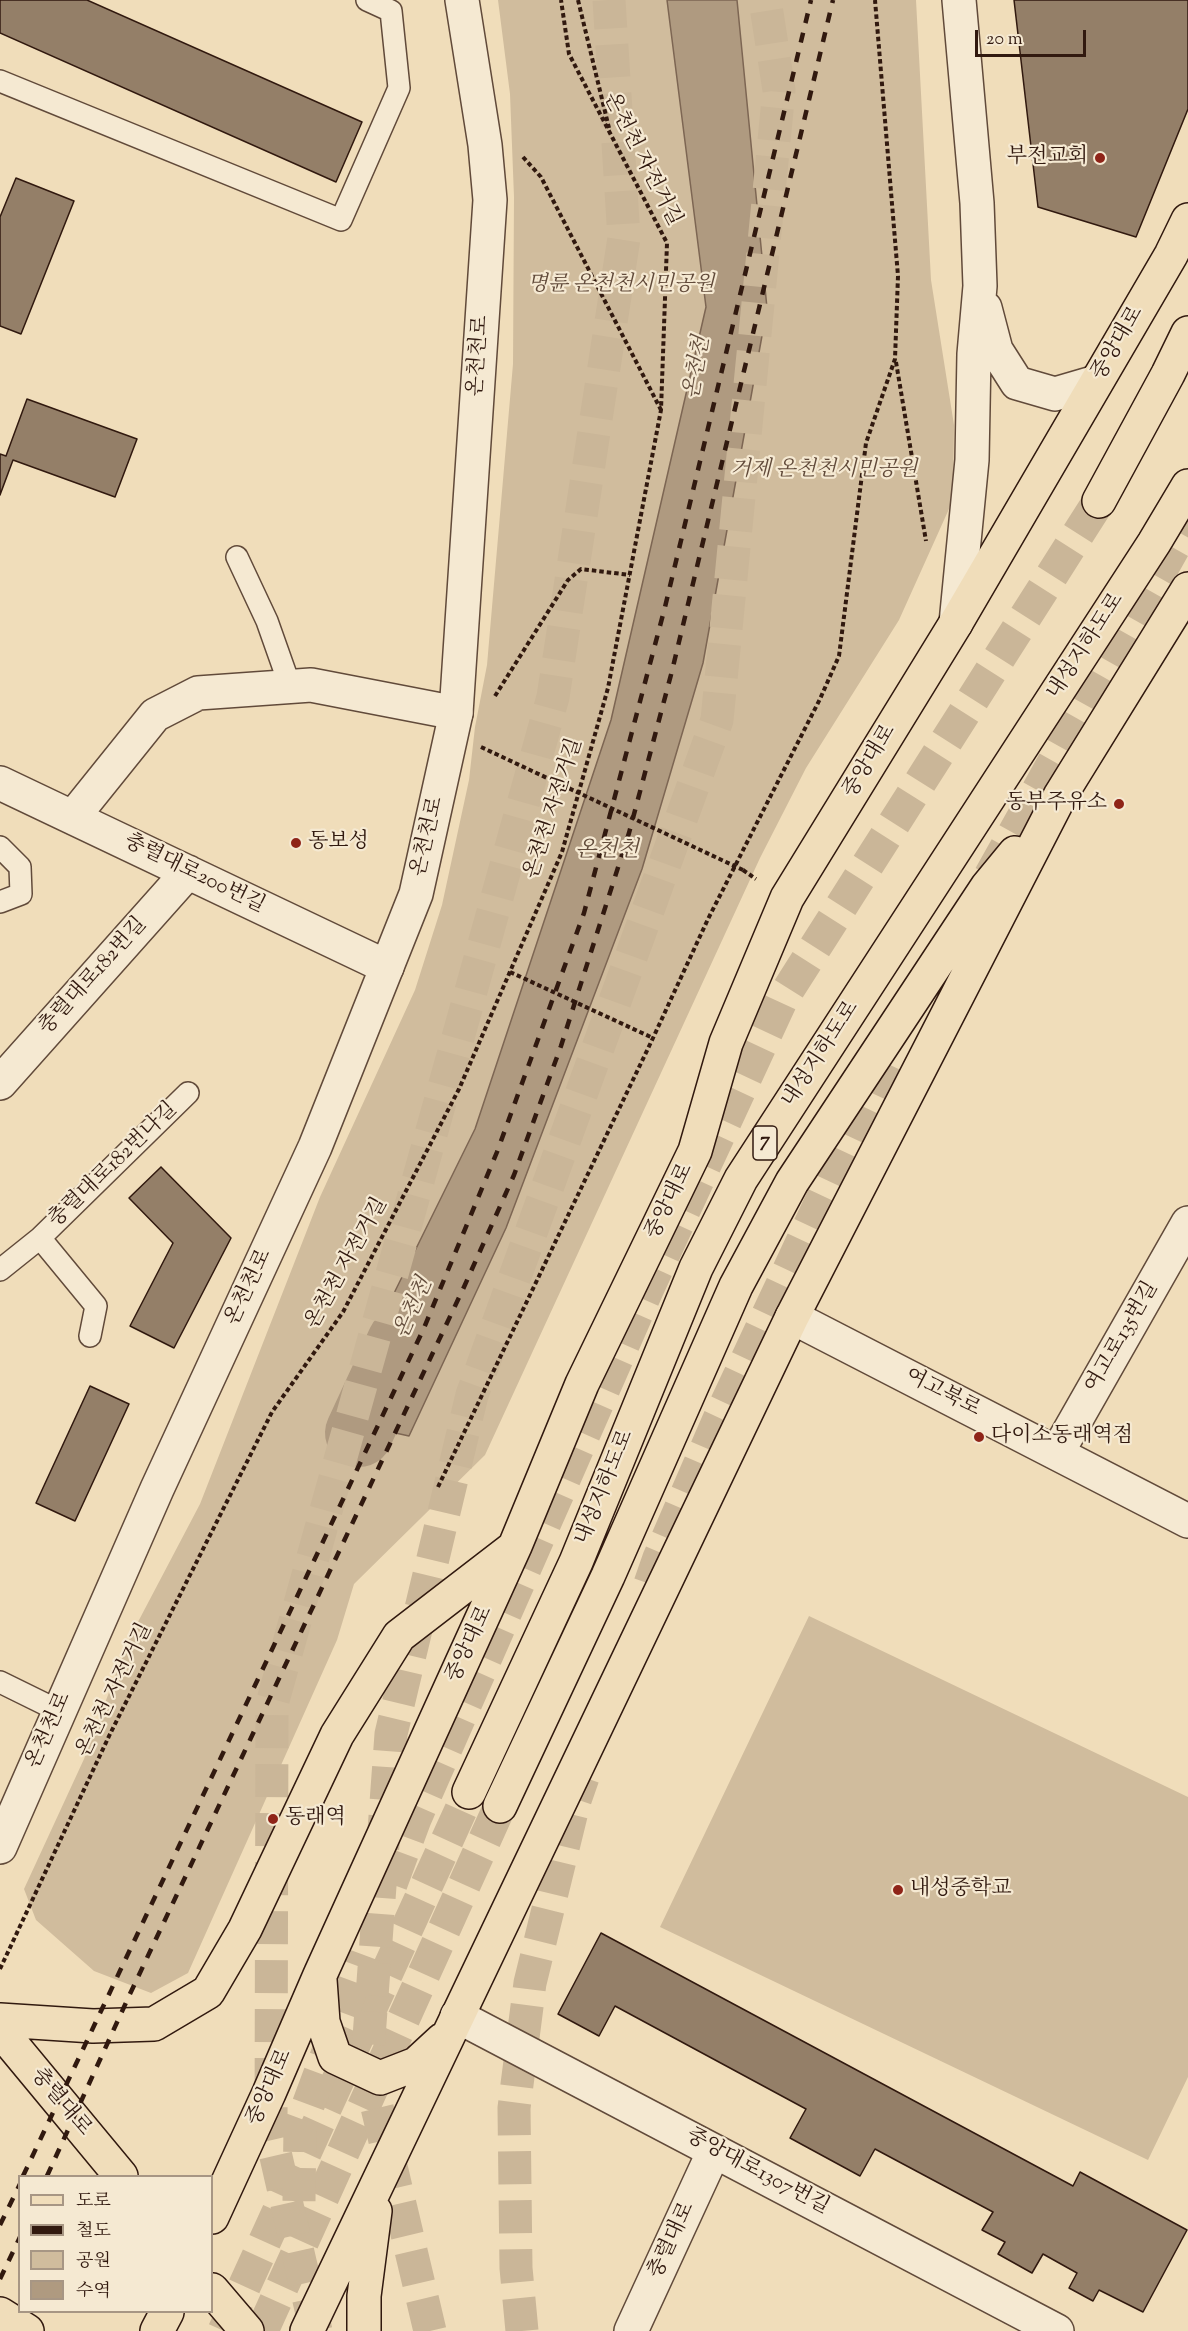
<!DOCTYPE html>
<html>
<head>
<meta charset="utf-8">
<style>
	body { margin:0 }
	#map { position:relative; width:1188px; height:2331px; overflow:hidden; background:#f0ddba; font-family:"Sorts Mill Goudy","Noto Serif KR",serif }
	canvas { display:block }
	.legend { position:absolute; left:18px; top:2175px; width:195px; height:138px; box-sizing:border-box; background:#f5e9d2; border:2px solid #a79684; margin:0; padding:8px 10px; list-style:none; font-size:18px; color:#31190f }
	.legend li { display:flex; align-items:center; gap:12px; height:30px }
	.legend b { width:30px; border:2px solid #a79684 }
	.scale { position:absolute; left:975px; top:30px; width:111px; height:27px; box-sizing:border-box; border:3px solid #31190f; border-top:0; padding-left:8px; font-size:18px; line-height:21px; white-space:nowrap; color:#31190f; -webkit-text-stroke:4px #f5e9d2; paint-order:stroke }
</style>
</head>
<body>
<div id="map">
<canvas width="1188" height="2331"></canvas>
<ul class="legend">
<li><b style="height:8px;background:#f0ddba"></b>도로</li>
<li><b style="height:8px;background:#31190f"></b>철도</li>
<li><b style="height:16px;background:#d0bc9d"></b>공원</li>
<li><b style="height:16px;background:#af9a80"></b>수역</li>
</ul>
<div class="scale">20 m</div>
</div>
<script>
const ctx = document.querySelector('canvas').getContext('2d');
ctx.lineJoin = 'round';
function fillPath(path, color) { ctx.fillStyle = color; ctx.fill(path, 'evenodd'); }
const poly = rows => new Path2D(rows.map(r => 'M' + r).join(''));
function trace(path, color, width, dash) { ctx.strokeStyle = color; ctx.lineWidth = width; ctx.lineCap = dash ? 'butt' : 'round'; ctx.setLineDash(dash || []); ctx.stroke(path); }
function drawText(font, color, halo, rows, align = 'center') {
  ctx.font = font + ' "Sorts Mill Goudy","Noto Serif KR",serif'; ctx.lineWidth = 4.5; ctx.setLineDash([]); ctx.textBaseline = 'middle'; ctx.strokeStyle = halo; ctx.fillStyle = color; for (const [text, x, y, turn = 0] of rows) {
    ctx.save(); ctx.translate(x, y); ctx.rotate((+turn || 0) * Math.PI / 180); ctx.textAlign = isNaN(turn) ? turn : align; if (halo) ctx.strokeText(text, 0, 0); ctx.fillText(text, 0, 0); ctx.restore();
  }
}
const green = poly([
	[498,0,916,0,931,280,954,425,953,500,899,620,806,768,760,858,485,1455,354,1584,337,1640,188,1973,151,1993,94,1971,36,1920,24,1889,84,1759,129,1639,200,1504,320,1197,415,990,442,905,469,780,475,727,487,665,513,364,514,197,510,94],
	[809,1616,1188,1797,1188,2077,1148,2160,660,1927]
]);
const water = poly([
	[667,0,737,0,767,308,703,663,642,869,506,1228,409,1436,364,1426,340,1410,367,1348,475,1129,611,720,706,307,667,0]
]);
const river = poly([
	[359,1433,401,1342]
]);
const building = poly([
	[0,0,87,0,362,122,336,182,0,33,0,0],
	[1014,0,1188,0,1188,109,1136,237,1038,207,1014,0],
	[16,178,74,201,21,334,0,326,0,217,16,178],
	[27,399,137,439,115,497,13,460,0,495,0,454,6,456,27,399],
	[161,1167,231,1238,174,1348,130,1326,173,1243,129,1198,161,1167],
	[90,1386,129,1404,75,1521,36,1503,90,1386],
	[601,1933,1073,2186,1080,2172,1187,2230,1143,2312,1099,2290,1093,2301,1069,2288,1077,2273,1043,2254,1032,2273,998,2254,1005,2242,982,2230,993,2212,875,2149,860,2176,790,2138,806,2109,615,2006,599,2036,558,2014,601,1933]
]);
const primaryTunnel = poly([
	[224,2331,469,1792],
	[262,2331,500,1806]
]);
const trunkTunnel = poly([
	[990,876,1188,522],
	[650,1584,659,1558,719,1419,890,1054],
	[391,1884,415,1819,648,1288,781,1001,1099,501],
	[299,2201,300,2127,364,1955],
	[316,2331,271,2135,272,1704,553,697,624,238,609,0],
	[430,2331,367,2065,391,1734,472,1395,717,720,779,90,765,0],
	[522,2331,516,2268,514,2108,530,1983,574,1803,583,1777]
]);
const path = poly([
	[578,0,609,128],
	[523,157,541,177,661,410],
	[896,362,926,541],
	[495,696,568,580,581,569,630,575],
	[743,870,756,879],
	[438,1487,653,1038,708,919,820,699,839,656,866,443,895,359,898,276,875,0],
	[0,1969,110,1734,272,1412,343,1312,459,1089,562,852,608,688,661,410,667,243,569,54,561,0]
]);
const service = poly([
	[0,81,341,220,399,88,391,11,367,0],
	[237,557,267,621,290,686],
	[0,847,20,867,21,894,0,902],
	[40,1238,96,1306,90,1336],
	[0,1270,40,1238,188,1093],
	[0,1682,59,1711]
]);
const minor = poly([
	[985,308,996,350,1017,383,1055,394,1096,382],
	[956,623,972,460,974,354,980,286,977,203,959,0],
	[0,783,387,967],
	[73,817,155,715,198,693,311,685,456,713],
	[0,1083,188,872],
	[792,1317,1188,1521],
	[1057,1453,1188,1223],
	[457,2016,1057,2331],
	[631,2331,714,2151]
]);
const tertiary = poly([
	[0,1847,157,1489,315,1147,416,894,456,713,490,200,485,145,462,0]
]);
const primary = poly([
	[469,1792,576,1562,696,1268,741,1179,1154,543,1188,486],
	[500,1806,608,1576,736,1286,792,1182,987,887,1015,853],
	[320,1980,323,2022,335,2057,380,2078,416,2064,442,2040],
	[0,2020,93,2026,154,2024,208,1992,245,1929,337,1735,399,1636,512,1549],
	[0,2030,121,2176],
	[212,2217,269,2093,320,1975,515,1546,582,1384,695,1151,726,1043,787,898,956,623,1171,255,1188,220],
	[212,2290,247,2331],
	[0,2314,27,2331],
	[157,2331,167,2312],
	[307,2331,792,1317,1060,796,1188,589],
	[364,2331,364,2296,375,2211]
]);
const trunk = poly([
	[1099,501,1168,374,1188,333]
]);
const rail = poly([
	[23,2176,424,1328,497,1152,584,913,665,607,811,0],
	[47,2176,129,1996,464,1287,514,1175,561,1046,629,833,672,671,833,0],
	[0,2225,20,2184],
	[0,2279,20,2237]
]);
const pathBridge = poly([
	[481,747,743,870],
	[510,972,653,1038]
]);
const markers = [
	[1100,158,6,"#8f2418"],
	[1119,804,6,"#8f2418"],
	[296,843,6,"#8f2418"],
	[979,1437,6,"#8f2418"],
	[273,1819,6,"#8f2418"],
	[898,1890,6,"#8f2418"]
];
const shields = [
	[765,1143,24]
];
const shieldNames = [
	["7",765,1143]
];
const poiNames = [
	["부전교회",1088,158,"right"],
	["동부주유소",1107,804,"right"],
	["동보성",308,843],
	["다이소동래역점",991,1437],
	["동래역",285,1819],
	["내성중학교",910,1890]
];
const streetNames = [
	["온천천 자전거길",641,160,63],
	["중앙대로",1119,344,-60],
	["온천천로",480,356,-86],
	["내성지하도로",1087,647,-57],
	["중앙대로",871,762,-59],
	["온천천 자전거길",555,809,-72],
	["온천천로",429,837,-77],
	["충렬대로200번길",194,875,26],
	["충렬대로182번길",94,977,-48],
	["내성지하도로",822,1055,-57],
	["충렬대로182번나길",114,1166,-44],
	["중앙대로",671,1202,-64],
	["온천천 자전거길",348,1264,-61],
	["온천천로",250,1288,-65],
	["여고로135번길",1123,1338,-60],
	["여고북로",942,1394,27],
	["내성지하도로",606,1488,-68],
	["중앙대로",471,1645,-65],
	["온천천 자전거길",116,1691,-64],
	["온천천로",50,1731,-66],
	["중앙대로",271,2088,-66],
	["충렬대로",60,2103,50],
	["중앙대로1307번길",757,2173,28],
	["충렬대로",673,2241,-65]
];
const parkNames = [
	["명륜 온천천시민공원",621,286],
	["거제 온천천시민공원",824,471]
];
const waterNames = [
	["온천천",699,368,-80],
	["온천천",607,852],
	["온천천",415,1309,-66]
];
fillPath(green, '#d0bc9d');
fillPath(water, '#af9a80');
trace(water, '#7d6653', 1.5);
trace(river, '#af9a80', 68);
fillPath(building, '#947f68');
trace(building, '#31190f', 1.5);
trace(primaryTunnel, '#cab698', 33, [33, 16]);
trace(trunkTunnel, '#cab698', 33, [33, 16]);
trace(service, '#614a3a', 24);
trace(minor, '#614a3a', 36);
trace(tertiary, '#614a3a', 36);
trace(primary, '#31190f', 36);
trace(trunk, '#31190f', 36);
trace(path, '#31190f', 4, [4.5, 3]);
trace(service, '#f5e9d2', 21);
trace(minor, '#f5e9d2', 33);
trace(tertiary, '#f5e9d2', 33);
trace(primary, '#f0ddba', 33);
trace(trunk, '#f0ddba', 33);
trace(rail, '#31190f', 4.5, [10, 10]);
trace(pathBridge, '#31190f', 4, [4.5, 3]);
for (const [x, y, r, color] of markers) { const dot = new Path2D(); dot.arc(x, y, r, 0, 2 * Math.PI); ctx.fillStyle = color; ctx.fill(dot); trace(dot, '#f5e9d2', 2); }
for (const [x, y, w] of shields) { const box = new Path2D(); box.roundRect(x - w / 2, y - 17, w, 34, 4.5); ctx.fillStyle = '#f5e9d2'; ctx.fill(box); trace(box, '#31190f', 1.5); }
drawText('bold 20px', '#31190f', null, shieldNames);
drawText('21px', '#31190f', '#f5e9d2', poiNames, 'left');
drawText('21px', '#31190f', '#f5e9d2', streetNames);
drawText('italic 21px', '#614a3a', '#f5e9d2', parkNames);
drawText('italic 22px', '#634d3c', '#f5e9d2', waterNames);
</script>
</body>
</html>
